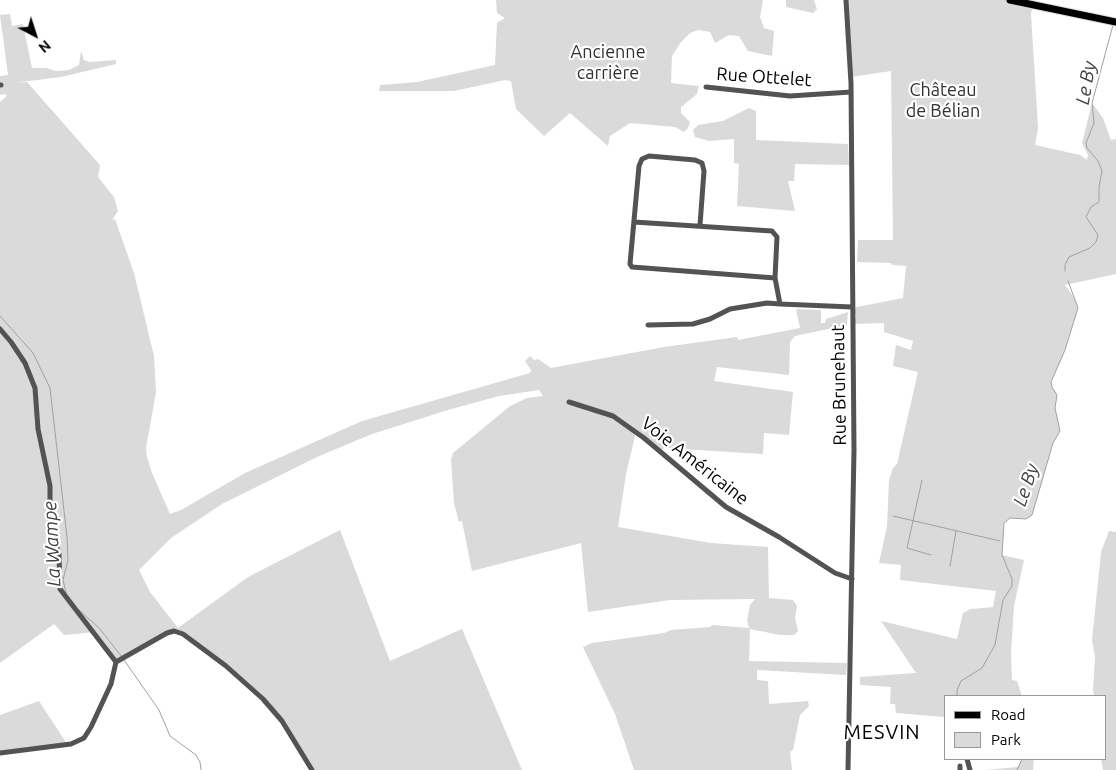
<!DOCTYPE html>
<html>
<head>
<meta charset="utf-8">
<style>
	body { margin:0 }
	#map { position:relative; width:1116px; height:770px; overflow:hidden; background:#fff; font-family:Ubuntu,sans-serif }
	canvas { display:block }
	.legend { position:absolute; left:944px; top:695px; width:162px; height:65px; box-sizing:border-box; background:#fff; border:1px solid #999; margin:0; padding:6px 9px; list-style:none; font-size:15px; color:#000 }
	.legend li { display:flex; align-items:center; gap:10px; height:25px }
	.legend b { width:25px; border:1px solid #999 }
	.north { position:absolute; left:10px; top:10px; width:50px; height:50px; -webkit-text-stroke:4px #fff; paint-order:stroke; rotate:140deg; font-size:14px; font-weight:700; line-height:20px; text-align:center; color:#000 }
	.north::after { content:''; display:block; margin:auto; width:18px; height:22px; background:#000; clip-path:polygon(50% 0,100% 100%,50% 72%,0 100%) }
</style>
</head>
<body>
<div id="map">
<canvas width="1116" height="770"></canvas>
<ul class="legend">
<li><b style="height:6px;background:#000"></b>Road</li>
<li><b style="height:14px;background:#dadada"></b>Park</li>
</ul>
<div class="north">N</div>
</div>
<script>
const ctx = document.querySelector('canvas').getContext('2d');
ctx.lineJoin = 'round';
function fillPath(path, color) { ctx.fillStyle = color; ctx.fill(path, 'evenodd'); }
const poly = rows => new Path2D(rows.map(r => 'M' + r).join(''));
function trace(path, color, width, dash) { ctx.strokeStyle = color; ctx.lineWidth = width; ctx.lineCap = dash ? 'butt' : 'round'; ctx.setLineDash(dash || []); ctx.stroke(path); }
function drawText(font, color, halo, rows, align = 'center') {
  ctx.font = font + ' Ubuntu,sans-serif'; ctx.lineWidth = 4.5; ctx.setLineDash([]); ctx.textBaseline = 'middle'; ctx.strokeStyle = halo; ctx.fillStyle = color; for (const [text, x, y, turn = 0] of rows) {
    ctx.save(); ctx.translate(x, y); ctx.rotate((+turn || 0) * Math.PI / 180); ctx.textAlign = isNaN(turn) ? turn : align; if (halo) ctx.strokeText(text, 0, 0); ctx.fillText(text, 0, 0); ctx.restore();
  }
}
const green = poly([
	[496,0,763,0,760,17,764,28,774,31,772,56,748,51,739,36,729,35,715,43,710,32,698,30,690,33,681,42,672,56,671,83,699,86,697,94,681,107,681,113,690,122,688,128,684,132,675,127,630,123,610,136,608,146,570,113,544,136,516,109,511,81,505,80,454,91,379,91,380,85,417,82,495,65,497,23,505,18,497,13],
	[786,0,814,0,817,9,813,13,786,7],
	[846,0,1010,0,1033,5,1031,14,1038,128,1035,145,1080,155,1087,160,1088,155,1082,143,1092,103,1103,118,1111,140,1116,139,1116,274,1065,285,1075,299,1078,308,1065,350,1051,382,1052,387,1057,395,1055,408,1060,431,1053,443,1032,515,1026,519,1010,518,1004,523,1002,555,1024,560,1014,606,1011,653,1012,680,1017,681,1022,696,945,696,945,717,896,713,895,704,890,704,891,687,860,685,860,677,916,673,881,621,957,639,963,613,971,609,993,607,996,591,900,580,901,565,879,563,887,526,889,480,893,468,897,464,918,372,893,366,896,345,911,350,913,341,884,332,884,323,852,324,856,316,852,308,903,298,906,266,892,265,891,263,857,262,858,240,893,240,891,71,851,77],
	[10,14,12,26,23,24,32,68,46,68,56,71,69,70,79,65,81,51,84,60,89,62,116,60,116,64,61,77,13,83,27,82,100,165,98,177,114,197,118,211,112,220,115,219,134,273,154,356,156,392,146,448,147,457,152,473,170,514,181,510,245,473,362,421,530,373,531,370,525,361,530,356,534,360,538,359,551,368,664,347,737,337,738,340,800,328,796,309,821,310,821,323,825,323,826,319,848,312,847,325,795,336,790,342,789,375,717,367,714,381,793,392,789,435,764,433,763,454,664,448,660,452,636,432,626,474,618,527,711,543,768,547,769,598,793,600,797,606,795,618,798,631,794,635,780,635,750,629,749,661,847,663,846,675,757,670,757,680,768,681,769,704,808,701,809,706,800,715,793,750,790,752,792,770,634,770,615,714,583,647,592,643,664,633,671,630,710,627,712,625,749,628,747,621,750,605,755,599,670,600,588,612,581,543,472,571,462,521,459,522,454,503,451,459,453,453,510,406,527,398,543,396,539,390,499,396,448,410,372,434,317,457,222,504,171,538,139,570,150,592,178,628,248,577,340,530,390,661,462,629,522,770,312,770,271,708,194,641,174,631,116,662,95,632,64,635,54,624,0,663,0,331,29,373,0,329,0,102,7,96,5,94,0,95,0,76,8,75,0,15],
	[749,108,756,111,756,140,848,144,849,165,795,164,794,181,788,181,795,211,737,206,739,164,734,163,734,139,709,141,695,137,693,130,698,125,723,121],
	[1109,531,1116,532,1116,770,1103,770,1101,759,1105,759,1105,696,1094,696,1093,690,1095,657,1092,640,1101,552],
	[39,701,67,744,0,753,0,715],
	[1022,759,1034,759,1033,770,985,770,1018,767]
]);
const stream = poly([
	[1065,271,1065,265,1069,257,1090,248,1096,242,1098,235,1086,217,1091,207,1099,202,1099,187,1102,171,1098,161,1087,148,1086,143,1094,123,1092,103,1113,25],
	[0,316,33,353,50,388,67,537,68,560,63,580,66,593],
	[922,480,907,548,931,555],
	[893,516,1000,541],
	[950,566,956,531],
	[79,610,99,628,122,657],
	[124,660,159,710,170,736,196,755,200,762,201,770],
	[960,696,957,695,957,690,961,681,982,668,995,645,1003,600,1012,586,1012,579,1002,555,1004,523,1010,518,1026,519,1032,515,1053,443,1060,431,1055,408,1057,395,1052,387,1051,382,1065,350,1078,308,1068,281],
	[1017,770,1022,759]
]);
const minor = poly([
	[846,0,851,83,854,450,848,770],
	[0,85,1,85],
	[706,87,790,96,851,92],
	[634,222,772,231,777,237,775,278,780,304,852,307],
	[700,225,704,171,702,163,695,160,649,156,642,159,639,166,630,264,632,267,775,278],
	[648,325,693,324,710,319,730,309,767,303,780,304],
	[0,329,11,342,25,363,35,388,38,429,50,486,50,525,59,554,60,589,116,662],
	[569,402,613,416,644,438,726,507,779,537,835,573,852,579],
	[116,662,167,633,174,631,183,634,226,666,263,699,282,721,312,770],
	[0,753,71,744,84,738,91,727,111,684,116,662],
	[967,759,970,770],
	[960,766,960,770]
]);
const major = poly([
	[1010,0,1116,22]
]);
const parkNames = [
	["Ancienne",608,52],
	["carrière",608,73],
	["Château",943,90],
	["de Bélian",943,111]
];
const streetNames = [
	["Rue Ottelet",764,77,4],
	["Rue Brunehaut",839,385,-91],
	["Voie Américaine",695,461,38]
];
const waterNames = [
	["Le By",1086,83,-80],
	["Le By",1026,485,-71],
	["La Wampe",52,544,-93]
];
const quarterNames = [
	["MESVIN",882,732]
];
fillPath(green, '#dadada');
trace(stream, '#a1a1a1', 1);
trace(major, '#dbdbdb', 9);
trace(minor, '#535353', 5);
trace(major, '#000', 7);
drawText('18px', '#313131', '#fff', parkNames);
drawText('18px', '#000', '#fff', streetNames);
drawText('italic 19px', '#424242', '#fff', waterNames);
ctx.letterSpacing = '1px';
drawText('20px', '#000', '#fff', quarterNames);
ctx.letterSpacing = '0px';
</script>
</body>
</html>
